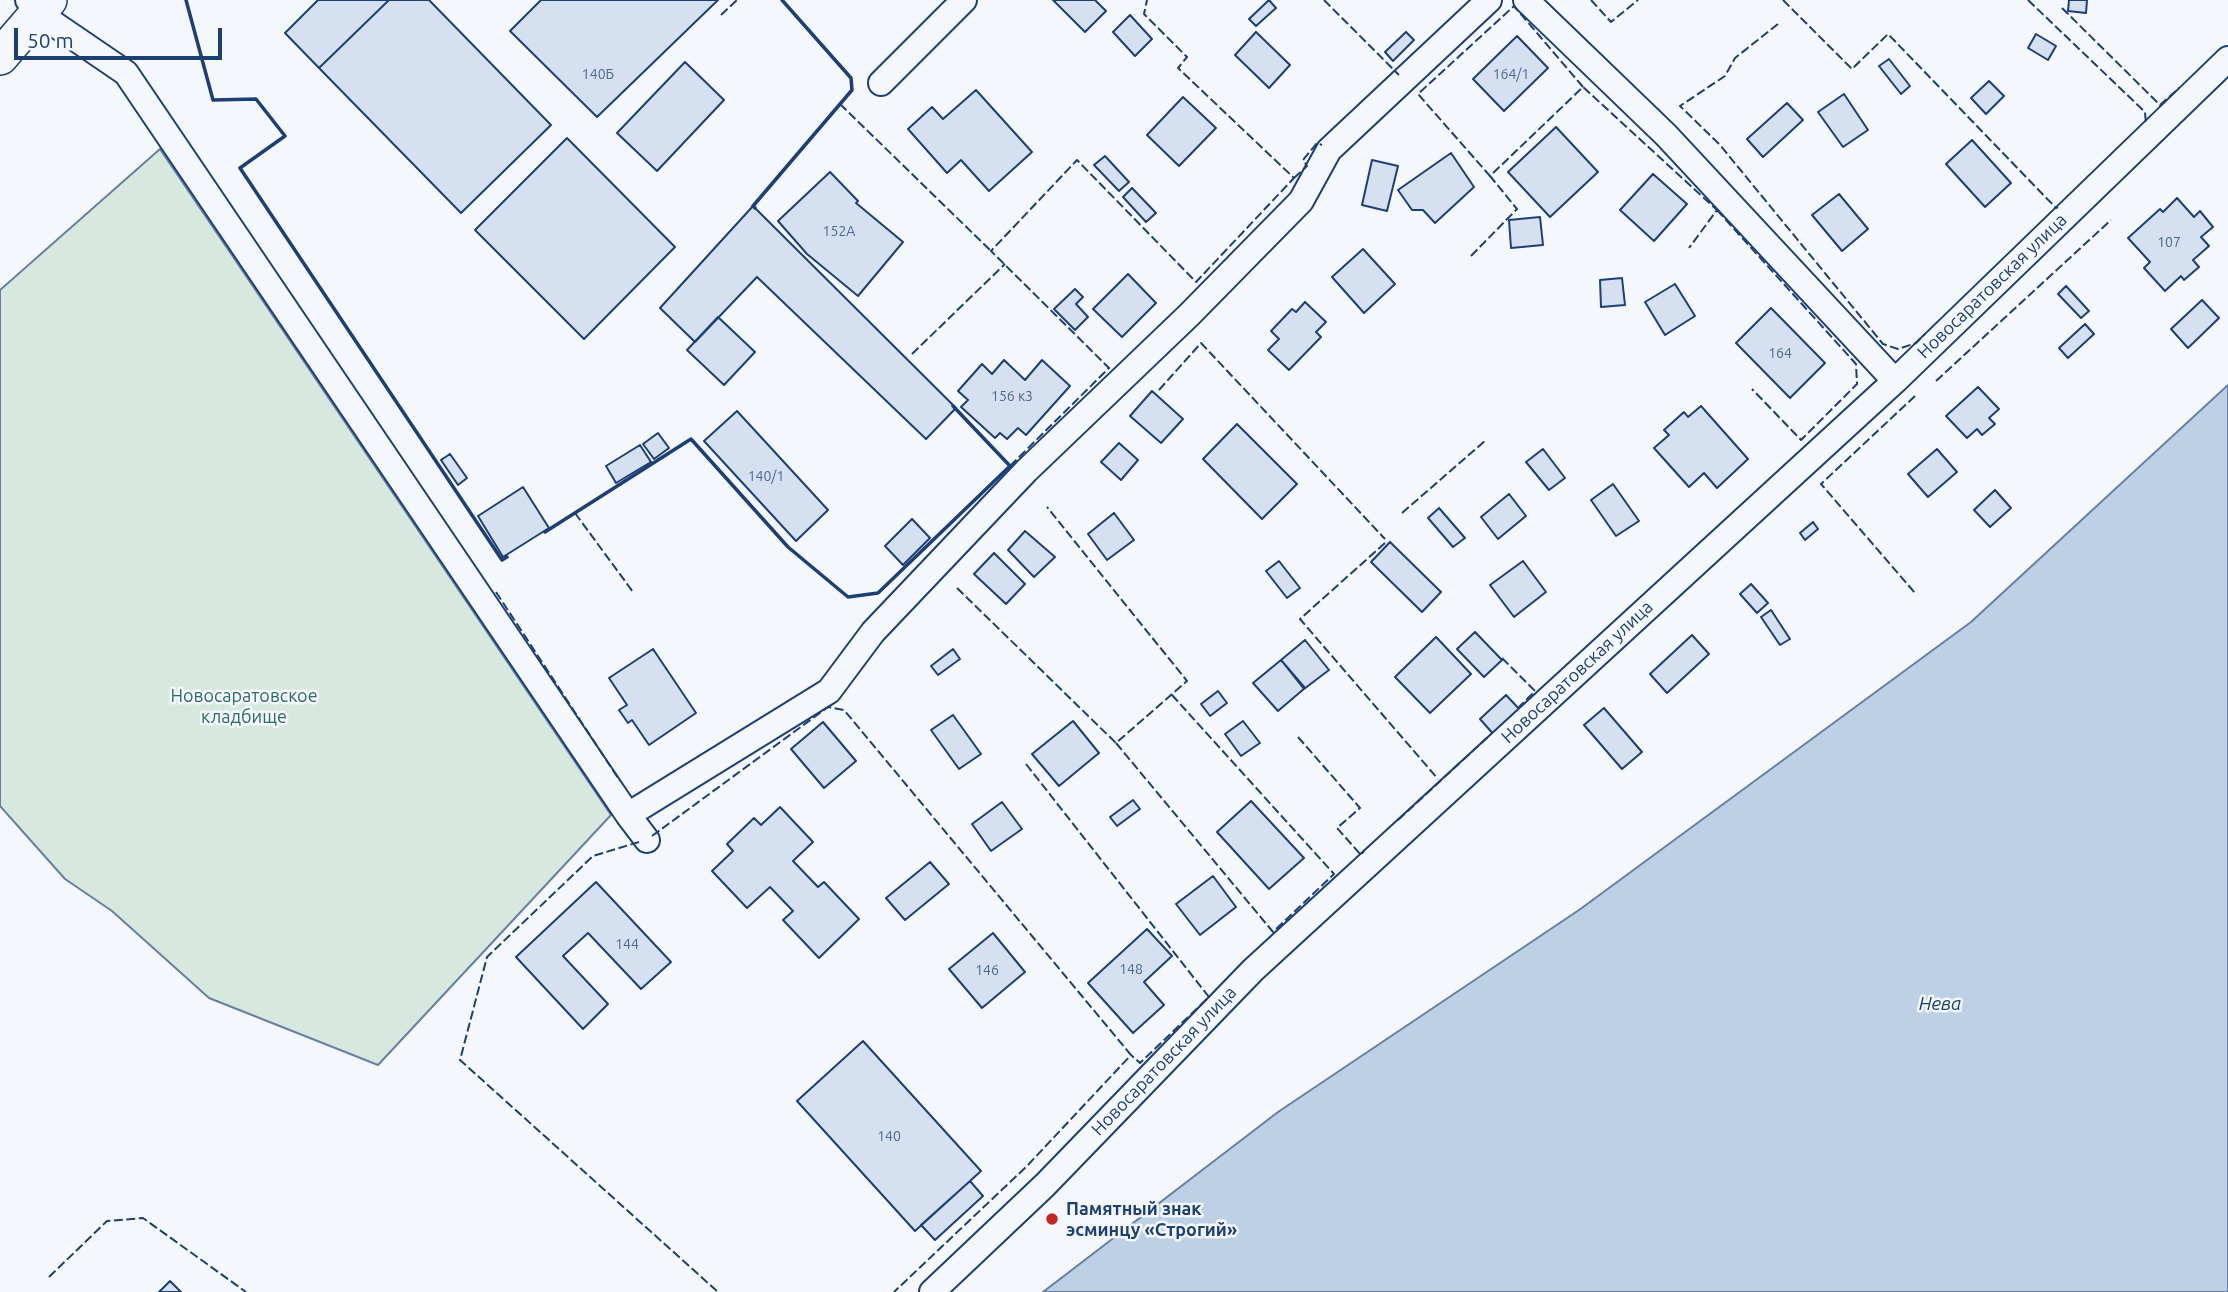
<!DOCTYPE html>
<html>
<head>
<meta charset="utf-8">
<style>
	body { margin:0 }
	#map { position:relative; width:2228px; height:1292px; overflow:hidden; background:#f4f7fb; font-family:Ubuntu,sans-serif }
	canvas { display:block }
	.scale { position:absolute; left:14px; top:28px; width:208px; height:32px; box-sizing:border-box; border:4px solid #1d3f73; border-top:0; padding-left:9px; font-size:21px; line-height:24px; white-space:nowrap; color:#1d3f73; -webkit-text-stroke:5px #f4f7fb; paint-order:stroke }
</style>
</head>
<body>
<div id="map">
<canvas width="2228" height="1292"></canvas>
<div class="scale">50 m</div>
</div>
<script>
const ctx = document.querySelector('canvas').getContext('2d');
ctx.lineJoin = 'round';
function fillPath(path, color) { ctx.fillStyle = color; ctx.fill(path, 'evenodd'); }
const poly = rows => new Path2D(rows.map(r => 'M' + r).join(''));
function trace(path, color, width, dash) { ctx.strokeStyle = color; ctx.lineWidth = width; ctx.lineCap = dash ? 'butt' : 'round'; ctx.setLineDash(dash || []); ctx.stroke(path); }
function drawText(font, color, halo, rows, align = 'center') {
  ctx.font = font + ' Ubuntu,sans-serif'; ctx.lineWidth = 5; ctx.setLineDash([]); ctx.textBaseline = 'middle'; ctx.strokeStyle = halo; ctx.fillStyle = color; for (const [text, x, y, turn = 0] of rows) {
    ctx.save(); ctx.translate(x, y); ctx.rotate((+turn || 0) * Math.PI / 180); ctx.textAlign = isNaN(turn) ? turn : align; if (halo) ctx.strokeText(text, 0, 0); ctx.fillText(text, 0, 0); ctx.restore();
  }
}
const green = poly([
	[160,149,611,815,378,1065,209,998,112,911,65,879,0,806,0,290,160,149]
]);
const water = poly([
	[2228,385,2228,1292,1043,1292,1278,1112,1579,910,1971,622,2228,385]
]);
const building = poly([
	[318,0,389,0,319,68,285,33,318,0],
	[389,0,429,0,551,125,461,213,319,68,389,0],
	[541,0,718,0,597,117,510,31,541,0],
	[1053,0,1095,0,1106,11,1085,32,1053,0],
	[1269,0,1276,8,1256,26,1249,19,1269,0],
	[2069,0,2087,0,2086,13,2068,11,2069,0],
	[1130,15,1152,39,1135,56,1113,32,1130,15],
	[1256,32,1290,65,1269,88,1235,55,1256,32],
	[1406,32,1414,40,1393,61,1385,52,1406,32],
	[2036,34,2056,46,2048,60,2028,48,2036,34],
	[1517,36,1548,68,1504,111,1473,79,1517,36],
	[1889,59,1910,86,1901,94,1879,66,1889,59],
	[685,62,724,100,657,171,617,133,685,62],
	[1989,81,2004,96,1986,114,1971,98,1989,81],
	[976,90,1032,152,989,191,961,160,947,173,908,129,932,107,943,119,976,90],
	[1844,94,1868,130,1843,147,1818,112,1844,94],
	[1183,97,1216,128,1179,166,1147,135,1183,97],
	[1787,103,1803,120,1763,157,1747,139,1787,103],
	[1556,127,1598,172,1550,217,1508,172,1556,127],
	[567,138,675,247,584,339,475,230,567,138],
	[1972,140,2011,183,1985,207,1946,164,1972,140],
	[1451,153,1474,187,1435,223,1423,210,1412,210,1398,190,1451,153],
	[1105,156,1129,182,1119,191,1094,165,1105,156],
	[1372,160,1398,166,1387,211,1362,205,1372,160],
	[830,172,858,201,856,203,903,242,858,296,807,254,778,221,830,172],
	[1653,174,1687,204,1654,241,1620,210,1653,174],
	[1132,188,1156,213,1146,222,1123,197,1132,188],
	[1839,194,1868,229,1842,251,1812,215,1839,194],
	[2177,198,2194,217,2200,211,2213,227,2201,237,2209,246,2193,260,2199,267,2184,280,2181,276,2165,291,2144,268,2150,262,2128,238,2160,209,2163,212,2177,198],
	[753,206,956,408,926,439,757,277,695,342,660,308,753,206],
	[1540,217,1543,245,1511,248,1509,220,1540,217],
	[1363,249,1395,284,1364,313,1332,277,1363,249],
	[1128,274,1156,303,1122,337,1093,309,1128,274],
	[1622,278,1625,305,1601,307,1600,280,1622,278],
	[1675,284,1695,316,1665,335,1645,302,1675,284],
	[2066,286,2089,311,2081,318,2058,294,2066,286],
	[1075,289,1083,297,1076,304,1088,317,1075,330,1054,309,1075,289],
	[2202,300,2219,318,2188,348,2171,329,2202,300],
	[1305,302,1326,322,1316,332,1321,337,1289,370,1268,350,1279,339,1271,331,1292,309,1296,312,1305,302],
	[1771,308,1825,363,1790,398,1736,343,1771,308],
	[718,317,755,352,724,385,687,350,718,317],
	[2085,324,2094,334,2068,358,2059,348,2085,324],
	[1004,360,1025,380,1042,360,1070,386,1026,435,1018,428,1007,439,1000,433,995,438,961,407,968,400,958,391,982,364,992,374,1004,360],
	[1978,387,1999,409,1989,418,1995,424,1982,435,1977,429,1967,438,1946,416,1978,387],
	[1152,391,1183,419,1161,443,1130,416,1152,391],
	[1701,406,1748,459,1717,488,1704,473,1689,487,1654,448,1669,435,1664,430,1684,412,1688,417,1701,406],
	[737,411,828,510,796,541,704,441,737,411],
	[1237,424,1297,484,1262,519,1203,459,1237,424],
	[658,433,669,448,654,459,643,444,658,433],
	[1119,443,1138,460,1121,480,1101,462,1119,443],
	[640,445,651,462,616,483,606,466,640,445],
	[1543,449,1565,478,1549,490,1526,462,1543,449],
	[1937,449,1957,472,1928,497,1908,474,1937,449],
	[450,454,467,478,458,485,441,460,450,454],
	[1613,484,1639,521,1616,536,1591,500,1613,484],
	[523,487,549,528,503,557,478,516,523,487],
	[1995,490,2011,508,1990,527,1974,510,1995,490],
	[1509,494,1526,516,1498,539,1481,517,1509,494],
	[1439,508,1465,538,1453,547,1428,518,1439,508],
	[1114,513,1134,540,1107,560,1088,534,1114,513],
	[912,519,930,538,903,565,885,546,912,519],
	[1813,522,1818,529,1805,540,1800,533,1813,522],
	[1025,531,1055,557,1034,577,1008,550,1025,531],
	[1390,542,1441,592,1422,612,1371,562,1390,542],
	[994,553,1025,584,1006,604,974,574,994,553],
	[1279,561,1300,588,1287,598,1266,571,1279,561],
	[1523,561,1546,592,1514,617,1490,585,1523,561],
	[1751,584,1768,603,1757,613,1740,594,1751,584],
	[1771,610,1790,639,1780,645,1761,617,1771,610],
	[1475,632,1502,660,1484,677,1457,649,1475,632],
	[1692,635,1709,654,1667,693,1650,674,1692,635],
	[1436,637,1471,674,1430,713,1395,677,1436,637],
	[1305,640,1329,670,1304,689,1281,660,1305,640],
	[653,649,696,713,649,745,632,720,628,723,619,710,627,705,609,678,653,649],
	[953,649,960,659,938,675,931,666,953,649],
	[1281,660,1305,688,1278,711,1253,683,1281,660],
	[1218,691,1227,703,1210,716,1201,704,1218,691],
	[1506,695,1522,712,1495,736,1480,719,1506,695],
	[1604,708,1642,752,1622,769,1584,725,1604,708],
	[953,715,981,754,959,769,931,730,953,715],
	[1073,721,1099,753,1059,786,1032,754,1073,721],
	[1243,721,1260,743,1241,756,1225,734,1243,721],
	[823,722,856,761,824,788,791,749,823,722],
	[1133,800,1140,809,1117,826,1110,817,1133,800],
	[1251,801,1304,858,1269,889,1217,832,1251,801],
	[1002,802,1022,829,991,851,972,824,1002,802],
	[780,807,813,842,793,861,818,887,824,882,859,919,819,958,783,920,793,911,770,887,747,908,712,871,733,851,727,844,754,818,761,825,780,807],
	[930,862,949,884,905,920,886,898,930,862],
	[1213,876,1236,907,1200,935,1176,904,1213,876],
	[596,882,671,962,641,989,588,933,563,956,608,1004,583,1029,516,957,596,882],
	[1147,929,1172,956,1144,982,1164,1005,1133,1033,1088,983,1147,929],
	[993,933,1025,972,982,1008,949,969,993,933],
	[863,1041,981,1171,915,1231,797,1101,863,1041],
	[970,1181,983,1196,935,1240,921,1225,970,1181],
	[170,1281,181,1292,159,1292,170,1281]
]);
const street = poly([
	[28,0,38,13,126,73,628,815,647,840],
	[1526,0,1666,135,1895,381],
	[881,83,964,0],
	[628,815,829,691,873,632,1026,471,1189,315,1301,201,1329,150,1489,0],
	[932,1292,1045,1185,1253,970,1895,381,2228,59]
]);
const secondary = poly([
	[0,57,49,0]
]);
const fence = poly([
	[1324,0,1399,75],
	[1591,0,1611,22,1638,0],
	[1783,0,1852,69,1888,34,2056,208,2058,207],
	[2028,0,2145,112,2146,124],
	[2062,8,2160,105,2179,88],
	[721,15,737,0],
	[1778,24,1735,58,1725,76,1680,106,1720,145,1883,344,1898,349,1916,343,1925,334],
	[1583,87,1514,6,1418,94,1490,176,1583,87,1717,210,1689,248],
	[840,104,991,251],
	[1294,178,1307,166,1303,160,1317,143,1322,145],
	[753,206,852,90,851,78,782,0],
	[1717,210,1856,364,1857,384,1801,440,1752,389],
	[1471,256,1517,209,1490,176],
	[912,354,1005,264],
	[1936,381,2111,220],
	[1159,390,1201,343,1385,539],
	[1915,396,1821,484,1915,593],
	[1010,466,1109,368,991,251,1077,160,1196,282,1294,178,1178,68,1187,57,1144,14,1147,0],
	[575,513,633,592],
	[1402,513,1486,440],
	[1385,543,1300,619,1438,779],
	[957,588,1116,743,1187,681,1047,507],
	[496,592,620,781],
	[1502,658,1535,691,1519,707],
	[1298,737,1360,808,1337,828,1361,855,1364,851],
	[1116,743,1273,932,1334,874,1172,695],
	[1026,764,1209,997,1140,1063,1131,1055],
	[1398,820,1490,735],
	[652,836,828,707,844,710,1131,1055,1027,1166,894,1292],
	[639,842,593,856,487,957,460,1060,718,1292],
	[49,1277,107,1221,143,1218,246,1292]
]);
const wall = poly([
	[186,0,213,100,256,99,285,136,240,168,502,560,507,557],
	[755,208,753,206,852,90,851,78,782,0],
	[545,532,691,439,788,547,848,597,878,593,1010,466,953,406]
]);
const markers = [
	[1052,1219,7,"#c62828"]
];
const numberNames = [
	["140Б",598,74],
	["164/1",1511,74],
	["152А",839,231],
	["107",2169,242],
	["164",1780,353],
	["156 к3",1012,396],
	["140/1",766,476],
	["144",627,944],
	["148",1131,969],
	["146",987,970],
	["140",889,1136]
];
const streetNames = [
	["Новосаратовская улица",1992,286,-44],
	["Новосаратовская улица",1577,672,-43],
	["Новосаратовская улица",1164,1061,-46]
];
const parkNames = [
	["Новосаратовское",244,696],
	["кладбище",244,717]
];
const poiNames = [
	["Памятный знак",1066,1209],
	["эсминцу «Строгий»",1066,1230]
];
const waterNames = [
	["Нева",1940,1004]
];
fillPath(green, '#d7e8df');
trace(green, '#687fa3', 2);
fillPath(water, '#bed0e5');
trace(water, '#687fa3', 2);
fillPath(building, '#d5e0f0');
trace(building, '#1d3f73', 2);
trace(street, '#1d3f73', 28);
trace(secondary, '#1d3f73', 38);
trace(street, '#f4f7fb', 24);
trace(secondary, '#f4f7fb', 35);
trace(fence, '#1d3f73', 2, [9, 3.5]);
trace(wall, '#1d3f73', 3.5);
for (const [x, y, r, color] of markers) { const dot = new Path2D(); dot.arc(x, y, r, 0, 2 * Math.PI); ctx.fillStyle = color; ctx.fill(dot); trace(dot, '#f4f7fb', 2.5); }
drawText('14px', '#4b6792', null, numberNames);
drawText('18px', '#1d3f73', '#f4f7fb', streetNames);
drawText('18px', '#2c6c60', '#f4f7fb', parkNames);
drawText('bold 18px', '#1d3f73', '#f4f7fb', poiNames, 'left');
drawText('italic 19px', '#1d3f73', '#f4f7fb', waterNames);
</script>
</body>
</html>
